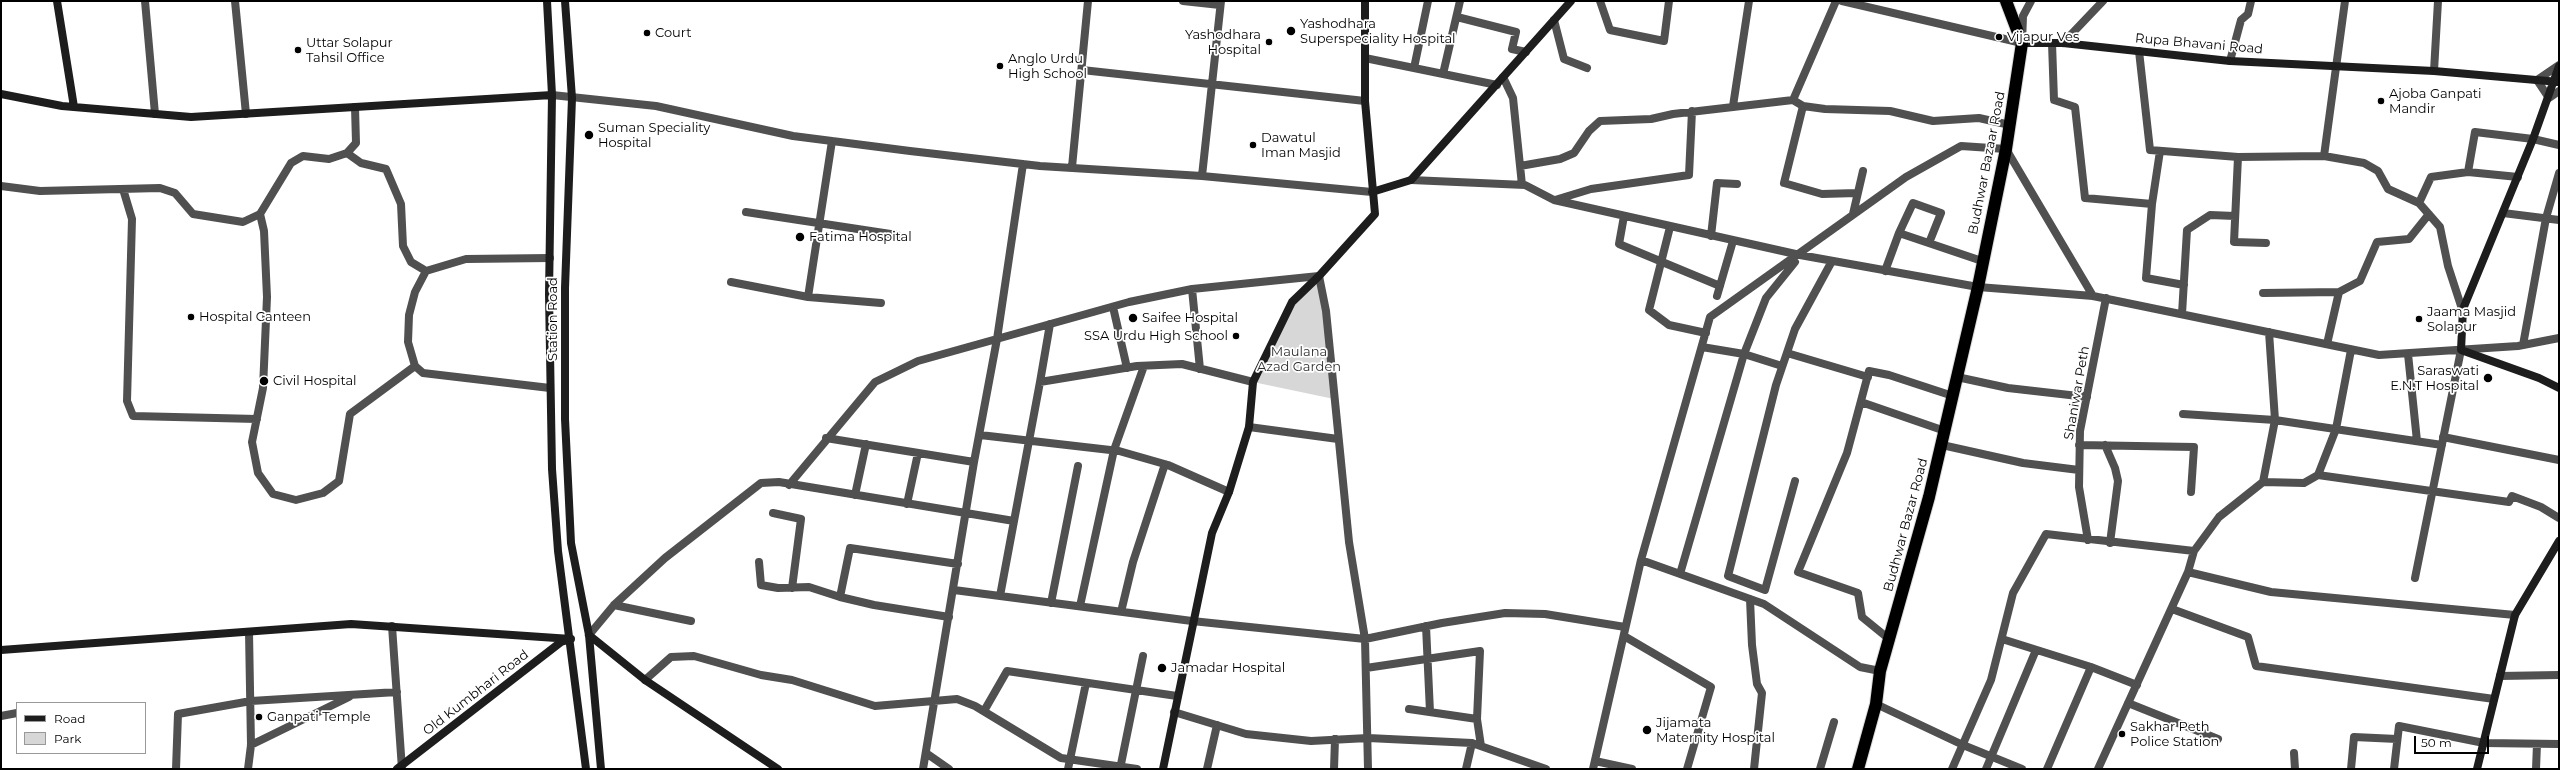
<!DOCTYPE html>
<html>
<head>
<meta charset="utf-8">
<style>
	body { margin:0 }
	#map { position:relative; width:2560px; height:770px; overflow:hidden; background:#fff; font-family:Montserrat,sans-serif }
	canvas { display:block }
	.frame { position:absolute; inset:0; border:2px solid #000; pointer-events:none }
	.legend { position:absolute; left:16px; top:702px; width:130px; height:52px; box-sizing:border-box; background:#fff; border:1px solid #999; margin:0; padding:5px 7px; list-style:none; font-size:12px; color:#000 }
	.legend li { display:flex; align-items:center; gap:8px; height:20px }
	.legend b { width:20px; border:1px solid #999 }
	.scale { position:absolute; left:2414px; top:736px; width:75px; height:18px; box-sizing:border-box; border:2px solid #000; border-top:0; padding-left:5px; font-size:12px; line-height:14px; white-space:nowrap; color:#000; -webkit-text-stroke:3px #fff; paint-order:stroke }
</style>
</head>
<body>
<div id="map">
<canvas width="2560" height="770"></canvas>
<div class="frame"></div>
<ul class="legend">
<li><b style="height:5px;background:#1d1d1d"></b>Road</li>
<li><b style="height:11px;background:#d7d7d7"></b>Park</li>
</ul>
<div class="scale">50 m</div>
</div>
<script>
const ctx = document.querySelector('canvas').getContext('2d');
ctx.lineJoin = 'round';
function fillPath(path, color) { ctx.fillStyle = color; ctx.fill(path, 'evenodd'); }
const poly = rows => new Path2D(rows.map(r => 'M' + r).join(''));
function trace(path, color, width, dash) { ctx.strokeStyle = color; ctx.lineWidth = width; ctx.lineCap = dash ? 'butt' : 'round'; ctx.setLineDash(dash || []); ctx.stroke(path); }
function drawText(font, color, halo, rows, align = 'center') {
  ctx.font = font + ' Montserrat,sans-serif'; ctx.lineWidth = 3.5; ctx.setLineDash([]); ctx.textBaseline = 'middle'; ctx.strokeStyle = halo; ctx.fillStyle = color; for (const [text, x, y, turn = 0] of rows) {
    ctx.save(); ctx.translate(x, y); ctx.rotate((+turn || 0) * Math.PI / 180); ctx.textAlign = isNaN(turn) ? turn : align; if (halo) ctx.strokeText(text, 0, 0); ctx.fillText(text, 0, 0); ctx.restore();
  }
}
const green = poly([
	[1319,276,1334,399,1253,382,1292,302]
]);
const street = poly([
	[145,1,155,114],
	[235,1,246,114],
	[1183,1,1220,5],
	[1600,1,1610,30,1664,41,1669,1],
	[1842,1,2022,43,2023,16,2031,1],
	[1457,17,1516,32,1512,49,1526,52],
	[1554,20,1564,59,1587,68],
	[2052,43,2054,100,2075,107,2085,198,2152,204,2146,278,2184,285],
	[2063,43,2103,1],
	[2139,51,2150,150,2238,157],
	[1365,58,1497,85],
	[2230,61,2241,20,2248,14,2251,1],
	[2559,65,2537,80,2549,98,2559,91],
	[1414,68,1428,1],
	[1082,70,1365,101],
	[2434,71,2438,1],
	[1443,74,1460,1],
	[1503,77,1513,98,1522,185],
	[552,95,656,106,793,136,910,151,1040,166,1202,176,1372,192],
	[1793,100,1836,1],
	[1733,106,1749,1],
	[1803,106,1784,183,1822,194,1857,193],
	[347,153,361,163,386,169,401,204,403,246,411,262,426,271],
	[2324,156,2345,1],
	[1520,166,1560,159,1574,153,1589,131,1600,121,1651,119,1673,114,1793,100,1803,106,1825,109,1890,111,1933,121,1979,118,2010,125],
	[1072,167,1088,1],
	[2468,172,2475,132,2533,139,2559,145],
	[1202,176,1221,1],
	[1411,180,1525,185,1554,200,1800,255,1978,287,2093,296,2379,355,2518,346,2559,338],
	[1,186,40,191,160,188,175,193,193,214,243,222,260,214,291,163,303,156,329,159,347,153,356,143,355,107],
	[123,189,132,219,127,401,133,416,257,419],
	[1555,200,1591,189,1689,175,1692,111],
	[2419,203,2431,177,2468,172,2518,177],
	[2152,204,2160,151],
	[746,212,897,235],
	[2503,213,2559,220],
	[260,214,264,231,267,297,263,388,252,442,258,473,273,494,296,500,323,493,339,481,350,414,415,366],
	[1853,214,1863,171],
	[1624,216,1619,244,1720,286],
	[1670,227,1649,310,1669,325,1706,333],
	[1711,236,1717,183,1737,184],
	[1929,243,1941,213,1913,203,1899,233,1982,261],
	[2266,243,2234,242,2238,157,2324,156,2364,163,2378,171,2388,189,2419,203,2440,227,2448,266,2463,312],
	[1885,271,1899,233],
	[731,282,808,297,881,303],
	[1192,289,1200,369],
	[2263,293,2339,292],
	[1717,296,1733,241],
	[808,297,832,141],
	[1113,307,1127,368],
	[2182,314,2187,230,2210,215,2235,216],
	[1050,324,1040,382,1137,366,1182,364,1253,382],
	[2327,344,2339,292,2360,281,2377,242,2409,239,2429,214],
	[2523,345,2546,218,2559,173],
	[1702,347,1744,354,1782,366],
	[1787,353,1868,377],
	[2408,354,2417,441],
	[1957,377,2008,388,2087,397],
	[550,388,423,373,415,366,408,342,409,315,415,292,426,271,466,259,550,258],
	[1861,402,1945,431],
	[2183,414,2275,420,2442,445],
	[1249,427,1338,439],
	[980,435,1119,451,1168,465,1229,492],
	[2443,437,2559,460],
	[826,438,974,462],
	[1942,445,2023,463,2079,470],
	[2079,445,2194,447,2191,492],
	[2105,445,2115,468,2118,481,2110,543],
	[2318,475,2336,429,2351,350],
	[1795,481,1765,590,1728,576,1776,385,1795,329,1832,261],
	[2263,482,2275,420,2269,332],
	[789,485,875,382,918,361,1129,302,1192,289,1319,276,1326,311,1349,542,1365,639,1368,769],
	[855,495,866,444],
	[907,504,918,453],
	[773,513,801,519,792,588],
	[2088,540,2079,487,2080,431,2106,298],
	[1641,560,1764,604,1860,667,1880,671],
	[759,562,761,585,778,588,809,587,840,597],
	[2188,572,2194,551,2219,517,2263,482,2304,483,2318,475,2509,502,2512,496,2541,507,2559,518],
	[1680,574,1744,354,1766,298,1795,262],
	[2415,578,2461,350],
	[954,590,1192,621,1365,639,1442,623,1505,613,1545,614,1625,627],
	[1000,596,1040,382],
	[1750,599,1752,645,1757,684,1762,693,1754,769],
	[1051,603,1078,466],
	[614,605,691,621],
	[1080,606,1114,450,1144,366],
	[2172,609,2248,637,2256,666,2494,699],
	[1121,612,1133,562,1165,464],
	[949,617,874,605,840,597,850,548,958,564],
	[392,626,402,769],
	[1426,626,1430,712],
	[589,635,614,605,665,558,761,483,779,482,1014,521],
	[1624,636,1711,687,1687,769],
	[1889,639,1862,617,1858,593,1798,572,1847,453,1869,371,1889,375,1953,396],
	[2002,639,2091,667,2047,769],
	[2091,667,2137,685],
	[1366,668,1480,651,1477,719,1481,746],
	[2500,676,2559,675],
	[645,680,671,657,694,656,761,675,792,680,875,706,957,699,975,706,1061,758,1137,769],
	[2128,703,2218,739],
	[1876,704,1963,745,2022,769],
	[1409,709,1477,719],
	[984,711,1007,671,1177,696],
	[1174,712,1246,734,1311,741,1368,738,1472,743],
	[1,716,17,713],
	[251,745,349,697],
	[926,753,949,769],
	[2294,753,2295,769],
	[1595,761,1632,769],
	[176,769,178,714,251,701,397,692],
	[248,769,251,745,249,632],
	[923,769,974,462,997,339,1023,164],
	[1068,769,1086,683],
	[1120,769,1143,656],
	[1207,769,1217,725],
	[1334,769,1335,739],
	[1466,769,1472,743,1546,769],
	[1593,769,1641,560,1710,317,1906,177,1961,146,2006,149,2093,296],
	[1820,769,1834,722],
	[1952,769,1991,680,2013,593,2046,534,2194,551],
	[1986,769,2036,650],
	[2098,769,2188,572,2271,592,2515,615],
	[2351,769,2354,737,2397,739],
	[2394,769,2399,726,2484,743,2559,744],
	[2536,769,2537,744]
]);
const secondary = poly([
	[57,1,74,107],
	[547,1,552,95,549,294,552,469,558,551,586,769],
	[565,1,572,98,565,288,565,419,571,543,589,635,601,769],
	[2022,43,2063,43,2230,61,2434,71,2559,82],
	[2559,66,2533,139,2463,309,2461,350,2539,378,2559,388],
	[1,94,62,106,191,117,552,95],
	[1372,192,1411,180,1571,1],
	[589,635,645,680,778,769],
	[1,650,351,624,571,639],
	[397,769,561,642,567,640],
	[1163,769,1212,533,1229,492,1249,427,1253,382,1292,302,1319,276,1375,214,1365,101,1365,1],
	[2477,769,2515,615,2559,541]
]);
const highway = poly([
	[1858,769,1876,704,1880,671,1929,497,1978,287,2006,149,2022,43,2006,1]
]);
const markers = [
	[1291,31,5,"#000"],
	[647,33,4,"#000"],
	[1999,37,4,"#000"],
	[1269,42,4,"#000"],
	[298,50,4,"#000"],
	[1000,66,4,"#000"],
	[2381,101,4,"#000"],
	[589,135,5,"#000"],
	[1253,145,4,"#000"],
	[800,237,5,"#000"],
	[191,317,4,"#000"],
	[1133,318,5,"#000"],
	[2419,319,4,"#000"],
	[1236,336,4,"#000"],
	[2488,378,5,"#000"],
	[264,381,5,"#000"],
	[1162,668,5,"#000"],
	[259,717,4,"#000"],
	[1647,730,5,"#000"],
	[2122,734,4,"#000"]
];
const poiNames = [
	["Yashodhara",1300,24],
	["Superspeciality Hospital",1300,39],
	["Court",655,33],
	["Yashodhara",1261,35,"right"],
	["Hospital",1261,50,"right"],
	["Vijapur Ves",2007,37],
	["Uttar Solapur",306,43],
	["Tahsil Office",306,58],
	["Anglo Urdu",1008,59],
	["High School",1008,74],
	["Ajoba Ganpati",2389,94],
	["Mandir",2389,109],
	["Suman Speciality",598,128],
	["Hospital",598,143],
	["Dawatul",1261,138],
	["Iman Masjid",1261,153],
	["Fatima Hospital",809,237],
	["Jaama Masjid",2427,312],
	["Solapur",2427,327],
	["Hospital Canteen",199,317],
	["Saifee Hospital",1142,318],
	["SSA Urdu High School",1228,336,"right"],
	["Saraswati",2479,371,"right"],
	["E.N.T Hospital",2479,386,"right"],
	["Civil Hospital",273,381],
	["Jamadar Hospital",1171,668],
	["Ganpati Temple",267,717],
	["Jijamata",1656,723],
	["Maternity Hospital",1656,738],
	["Sakhar Peth",2130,727],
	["Police Station",2130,742]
];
const streetNames = [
	["Rupa Bhavani Road",2199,44,5],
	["Budhwar Bazaar Road",1987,163,-79],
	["Station Road",553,319,-90],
	["Shaniwar Peth",2077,393,-80],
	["Budhwar Bazar Road",1906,525,-75],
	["Old Kumbhari Road",476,693,-38]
];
const parkNames = [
	["Maulana",1299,352],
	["Azad Garden",1299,367]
];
fillPath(green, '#d7d7d7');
trace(highway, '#dbdbdb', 14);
trace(street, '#505050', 8);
trace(secondary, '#1d1d1d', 8);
trace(highway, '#000', 12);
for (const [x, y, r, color] of markers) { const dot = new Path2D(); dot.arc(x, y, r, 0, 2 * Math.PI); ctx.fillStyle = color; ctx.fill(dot); trace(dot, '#fff', 1.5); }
drawText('13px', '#000', '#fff', poiNames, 'left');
drawText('13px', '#000', '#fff', streetNames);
drawText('13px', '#2e2e2e', '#fff', parkNames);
</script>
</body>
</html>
